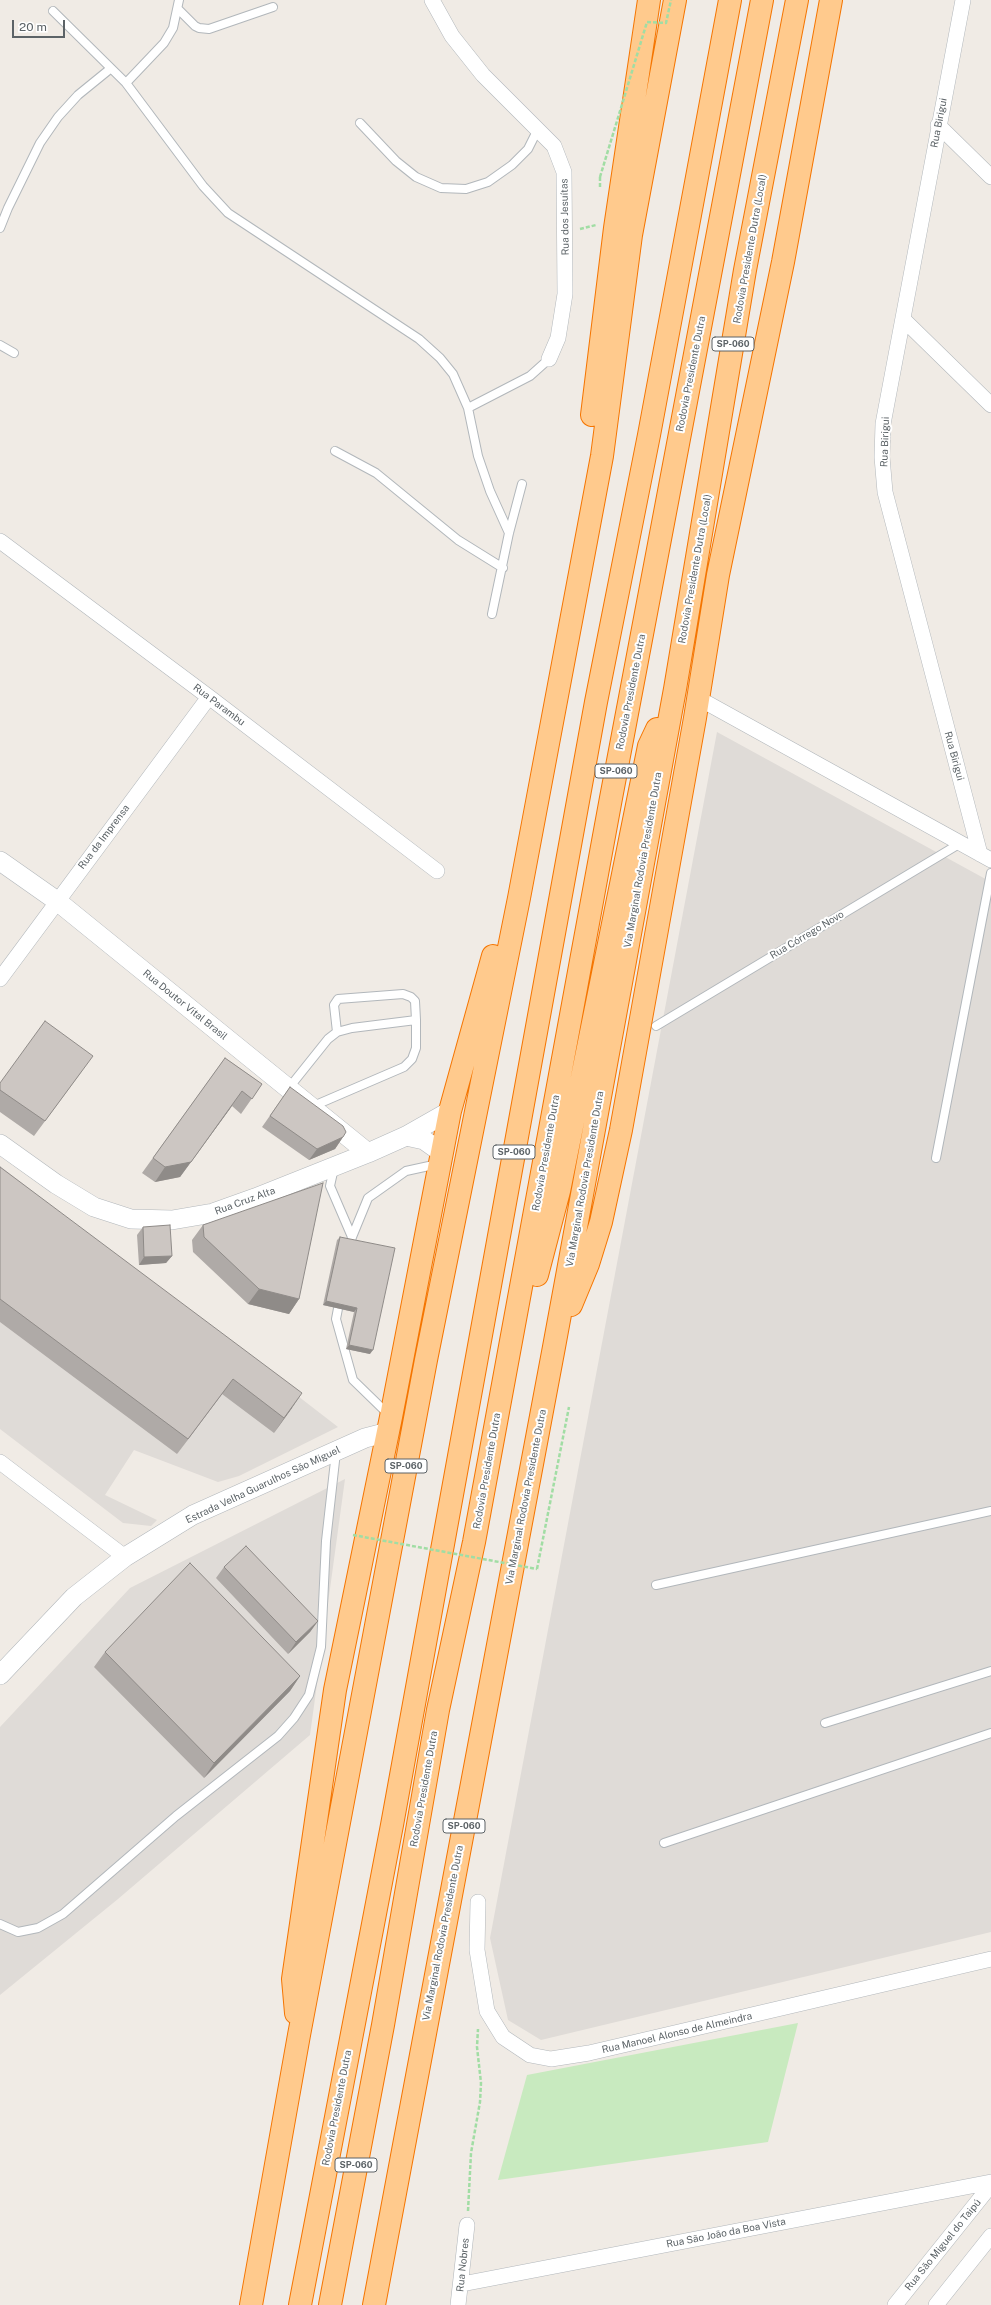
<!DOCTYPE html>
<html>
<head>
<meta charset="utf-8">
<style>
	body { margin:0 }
	#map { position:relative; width:991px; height:2305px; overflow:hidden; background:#f0ebe5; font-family:"Public Sans",sans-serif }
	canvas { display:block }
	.scale { position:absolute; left:12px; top:20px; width:53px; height:18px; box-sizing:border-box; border:2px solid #5c6367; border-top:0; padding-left:5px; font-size:12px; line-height:14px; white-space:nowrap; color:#5c6367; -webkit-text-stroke:3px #fff; paint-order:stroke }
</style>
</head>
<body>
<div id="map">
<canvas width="991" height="2305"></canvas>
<div class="scale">20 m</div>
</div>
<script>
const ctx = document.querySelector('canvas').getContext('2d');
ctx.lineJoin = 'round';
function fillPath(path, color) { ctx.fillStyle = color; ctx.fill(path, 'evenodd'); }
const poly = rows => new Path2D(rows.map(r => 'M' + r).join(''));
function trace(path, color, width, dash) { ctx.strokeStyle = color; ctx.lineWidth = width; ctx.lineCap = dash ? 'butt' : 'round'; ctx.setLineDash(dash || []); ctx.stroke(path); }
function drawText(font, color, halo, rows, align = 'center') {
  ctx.font = font + ' "Public Sans",sans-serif'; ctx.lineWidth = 4; ctx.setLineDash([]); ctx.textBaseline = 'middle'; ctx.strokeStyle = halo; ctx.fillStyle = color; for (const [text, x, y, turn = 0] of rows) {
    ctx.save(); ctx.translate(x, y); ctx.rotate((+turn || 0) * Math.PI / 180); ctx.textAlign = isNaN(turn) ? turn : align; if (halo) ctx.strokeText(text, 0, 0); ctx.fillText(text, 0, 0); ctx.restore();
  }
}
const industrial = poly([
	[717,732,991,882,991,1932,541,2040,508,2020,490,1938],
	[0,1166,338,1427,239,1476,218,1482,134,1450,105,1495,157,1520,151,1526,123,1523,0,1429],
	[345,1479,310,1735,118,1899,0,1995,0,1727,130,1588]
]);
const green = poly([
	[798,2023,768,2142,498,2180,527,2075]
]);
const path = poly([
	[600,187,600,177],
	[580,229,596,225],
	[537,1569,569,1407],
	[468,2211,471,2153,480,2102,481,2083,477,2047,478,2029]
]);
const service = poly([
	[178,9,195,26,199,28,209,29,273,7],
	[53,11,126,83,203,186,228,213,419,339,440,358,453,374,468,408,478,456,490,491,509,533],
	[126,83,164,43,173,28,179,0],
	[360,123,396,161,416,177,441,188,466,189,488,182,512,165,528,149,538,129],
	[0,228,8,208,40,143,58,117,78,95,110,69],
	[0,345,14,353],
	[468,408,530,376,549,359],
	[335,451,376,473,458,540,503,568],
	[492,614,509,533,522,484],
	[656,1026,959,844],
	[337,1032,334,1005,338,999,403,994,411,997,415,1001,416,1020],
	[288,1089,328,1039,337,1032,352,1028,416,1020,416,1048,412,1059,404,1067,311,1107],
	[936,1158,991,873],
	[334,1168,330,1186,352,1237,349,1249],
	[352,1237,368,1198,406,1171,438,1164],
	[340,1298,336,1319,353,1380,389,1415],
	[656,1585,991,1511],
	[825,1723,991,1671],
	[664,1843,991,1733],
	[0,1924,18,1932,38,1928,63,1914,176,1816,278,1736,294,1718,309,1695,321,1647,326,1541,336,1452]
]);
const minor = poly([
	[432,0,452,36,483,75,554,146,564,172,565,294,558,338,549,359],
	[963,0,883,424,882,457,885,492,980,854],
	[938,125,991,177],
	[903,319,991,405],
	[0,541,209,697,437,871],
	[707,703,991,860],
	[0,979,209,697],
	[0,1462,125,1557],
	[478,1902,477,1950,487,2011,503,2037,530,2055,551,2059,589,2053,991,1959],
	[462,2284,991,2182],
	[458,2305,467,2225],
	[895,2305,991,2185],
	[936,2305,991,2236]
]);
const tertiary = poly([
	[0,861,57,901,368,1153],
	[406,1136,424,1140,441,1152],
	[0,1144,56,1184,94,1207,131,1219,172,1220,213,1213,255,1198,368,1153,406,1136,450,1111],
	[0,1675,74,1597,125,1557,193,1515,365,1438,388,1432]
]);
const motorway = poly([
	[592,415,615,228,649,0],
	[537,1275,559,1191,649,746,657,729],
	[571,1305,588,1264,601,1222,621,1130,695,718,718,575,783,262,831,0],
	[296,2013,293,1979,335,1690,391,1417,450,1111,493,956],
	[251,2305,299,2035,426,1360,519,898,602,456,631,235,675,0],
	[300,2305,392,1825,596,702,649,435,730,0],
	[330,2305,383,2025,438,1710,474,1542,611,798,762,0],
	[374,2305,554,1347,675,689,745,270,797,0]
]);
const pathBridge = poly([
	[600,177,647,22,666,23,671,0],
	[353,1535,537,1569]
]);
const wall = poly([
	[225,1058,262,1084,241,1114,232,1106,180,1177,155,1182,142,1173],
	[82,1071,34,1136,0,1112,0,1083],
	[290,1087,343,1137,335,1149,309,1160,262,1127],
	[0,1167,292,1408,274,1433,222,1394,177,1454,0,1322],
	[203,1225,299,1299,289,1314,248,1304,193,1252,192,1240],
	[143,1227,172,1256,166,1263,139,1265,137,1235],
	[340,1237,370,1354,346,1349,354,1312,323,1305,337,1240],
	[224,1567,318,1621,310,1632,288,1654,216,1578],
	[105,1652,300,1676,290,1691,204,1778,94,1667]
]);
const shadedWall = poly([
	[232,1106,180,1177,155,1182,165,1167],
	[343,1137,335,1149,309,1160,317,1149],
	[172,1256,166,1263,139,1265,144,1257],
	[259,1289,299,1299,289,1314,248,1304],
	[326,1301,357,1308,354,1312,323,1305],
	[349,1345,373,1350,370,1354,346,1349],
	[233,1379,222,1394,177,1454,188,1439],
	[302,1393,292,1408,274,1433,284,1418],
	[318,1621,310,1632,288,1654,296,1642],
	[300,1676,290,1691,204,1778,214,1763]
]);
const building = poly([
	[45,1021,93,1056,45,1121,0,1090,0,1083,45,1021],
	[225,1058,262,1084,252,1099,242,1091,191,1162,165,1167,153,1158,225,1058],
	[290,1087,343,1126,346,1132,343,1137,317,1149,270,1116,290,1087],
	[0,1167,302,1393,284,1418,233,1379,188,1439,0,1299,0,1167],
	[323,1183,299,1299,259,1289,204,1237,203,1225,323,1183],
	[170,1225,172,1256,144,1257,143,1227,170,1225],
	[340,1237,395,1248,373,1350,349,1345,357,1308,326,1301,340,1237],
	[246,1546,318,1621,296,1642,224,1567,246,1546],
	[190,1563,300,1676,214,1763,105,1652,190,1563]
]);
const shields = [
	[733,344,42],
	[616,771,42],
	[514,1152,42],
	[406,1466,42],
	[464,1826,42],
	[356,2165,42]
];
const shieldNames = [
	["SP-060",733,344],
	["SP-060",616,771],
	["SP-060",514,1152],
	["SP-060",406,1466],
	["SP-060",464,1826],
	["SP-060",356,2165]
];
const streetNames = [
	["Rua Birigui",939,123,-79],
	["Rua dos Jesuítas",565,217,-91],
	["Rodovia Presidente Dutra (Local)",750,249,-80],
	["Rodovia Presidente Dutra",691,374,-79],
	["Rua Birigui",885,442,-88],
	["Rodovia Presidente Dutra (Local)",695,569,-80],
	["Rodovia Presidente Dutra",631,692,-79],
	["Rua Parambu",219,705,37],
	["Rua Birigui",954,756,75],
	["Rua da Imprensa",104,837,-53],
	["Via Marginal Rodovia Presidente Dutra",643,860,-80],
	["Rua Córrego Novo",807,935,-31],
	["Rua Doutor Vital Brasil",185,1005,39],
	["Rodovia Presidente Dutra",546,1153,-80],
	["Via Marginal Rodovia Presidente Dutra",585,1179,-80],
	["Rua Cruz Alta",245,1201,-20],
	["Rodovia Presidente Dutra",487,1471,-80],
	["Estrada Velha Guarulhos São Miguel",263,1485,-25],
	["Via Marginal Rodovia Presidente Dutra",526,1497,-79],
	["Rodovia Presidente Dutra",424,1789,-80],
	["Via Marginal Rodovia Presidente Dutra",443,1933,-79],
	["Rua Manoel Alonso de Almeindra",677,2033,-13],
	["Rodovia Presidente Dutra",337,2108,-79],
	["Rua São João da Boa Vista",726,2233,-11],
	["Rua São Miguel do Taipú",943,2245,-51],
	["Rua Nobres",463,2265,-84]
];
fillPath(industrial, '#dfdbd7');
fillPath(green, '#c8eabf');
trace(service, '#b2b7bb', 10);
trace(minor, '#b2b7bb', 16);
trace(tertiary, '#b2b7bb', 20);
trace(motorway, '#f57500', 24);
trace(path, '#a1dda4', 2.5, [4, 2]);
trace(service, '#fff', 8);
trace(minor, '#fff', 15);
trace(tertiary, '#fff', 19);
trace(motorway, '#ffca8d', 22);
trace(pathBridge, '#a1dda4', 2.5, [4, 2]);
fillPath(wall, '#afaaa7');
fillPath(shadedWall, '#8f8b88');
fillPath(building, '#ccc6c2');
trace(building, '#8f8b88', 1);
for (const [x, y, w] of shields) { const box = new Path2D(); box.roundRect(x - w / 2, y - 7, w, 14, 3); ctx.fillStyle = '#fff'; ctx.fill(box); trace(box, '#5c6367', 1); }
drawText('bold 9px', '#5c6367', null, shieldNames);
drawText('10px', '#5c6367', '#fff', streetNames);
</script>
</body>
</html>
